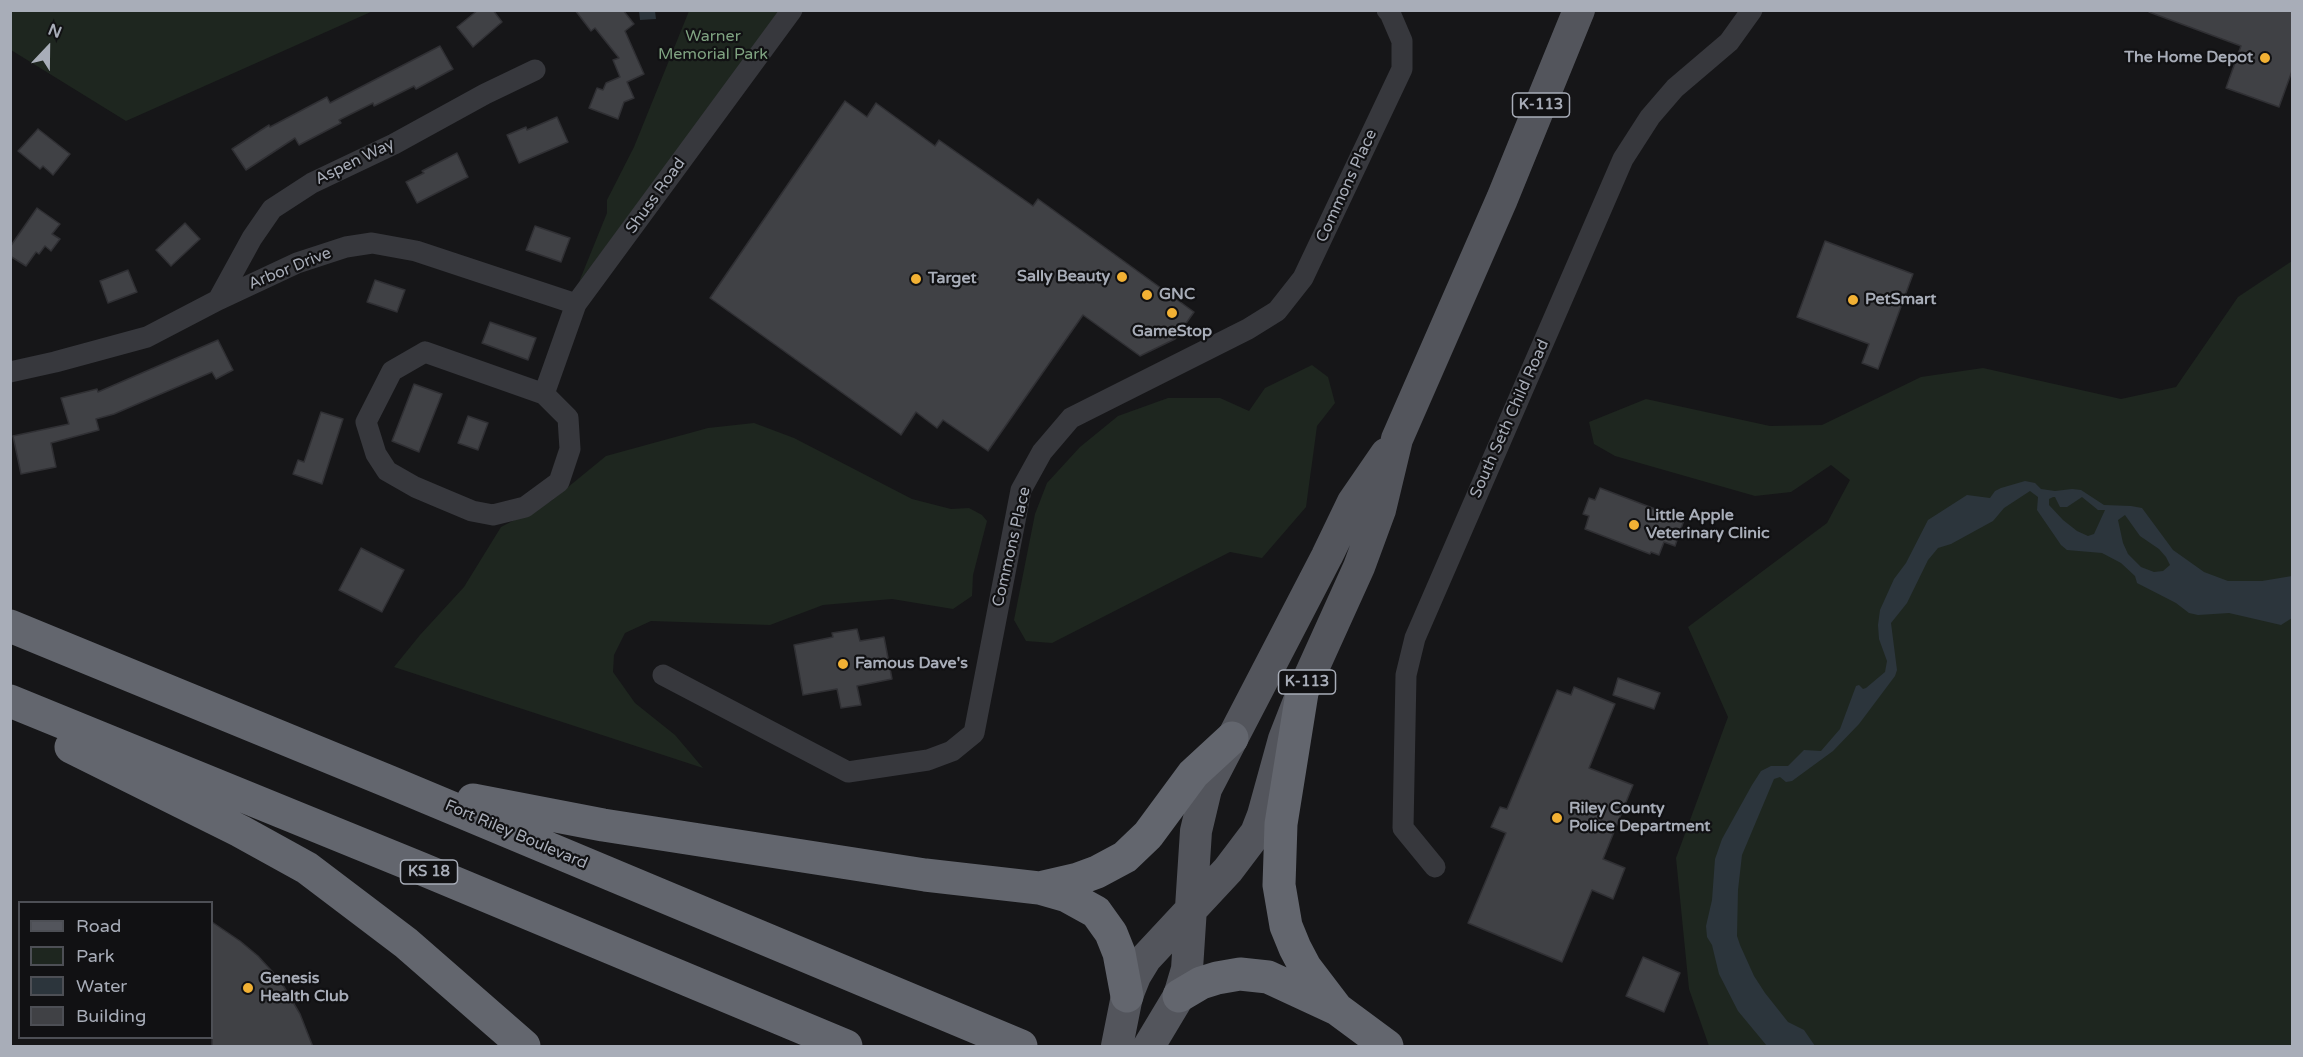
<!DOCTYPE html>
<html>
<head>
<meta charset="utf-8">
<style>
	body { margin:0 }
	#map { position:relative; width:2303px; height:1057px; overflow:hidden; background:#161618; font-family:"Varela Round",sans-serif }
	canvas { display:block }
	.frame { position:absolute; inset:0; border:12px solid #a8adb8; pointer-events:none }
	.legend { position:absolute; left:18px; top:901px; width:195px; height:138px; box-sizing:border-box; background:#111113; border:2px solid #4d4f55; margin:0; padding:8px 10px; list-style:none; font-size:18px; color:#a8adb8 }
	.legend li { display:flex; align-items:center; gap:12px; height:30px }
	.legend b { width:30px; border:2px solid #4d4f55 }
	.north { position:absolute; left:18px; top:18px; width:60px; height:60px; -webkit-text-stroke:4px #111113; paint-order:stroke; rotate:22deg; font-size:16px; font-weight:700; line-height:24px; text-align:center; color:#a8adb8 }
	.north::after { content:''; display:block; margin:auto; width:21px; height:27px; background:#a8adb8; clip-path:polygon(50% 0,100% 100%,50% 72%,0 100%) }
</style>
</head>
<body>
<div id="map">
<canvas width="2303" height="1057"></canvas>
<div class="frame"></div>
<ul class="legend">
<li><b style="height:8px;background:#53555c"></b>Road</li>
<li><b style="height:16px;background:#1e261f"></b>Park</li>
<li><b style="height:16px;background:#2c353c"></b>Water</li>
<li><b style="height:16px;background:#404145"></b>Building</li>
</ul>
<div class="north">N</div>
</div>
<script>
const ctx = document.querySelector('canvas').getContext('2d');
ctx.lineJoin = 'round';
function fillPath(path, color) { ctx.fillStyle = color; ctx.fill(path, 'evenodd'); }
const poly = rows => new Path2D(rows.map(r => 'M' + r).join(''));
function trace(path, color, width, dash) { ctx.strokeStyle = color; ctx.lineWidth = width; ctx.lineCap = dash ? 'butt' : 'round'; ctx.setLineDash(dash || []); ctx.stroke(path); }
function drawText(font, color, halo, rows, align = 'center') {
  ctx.font = font + ' "Varela Round",sans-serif'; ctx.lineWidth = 4.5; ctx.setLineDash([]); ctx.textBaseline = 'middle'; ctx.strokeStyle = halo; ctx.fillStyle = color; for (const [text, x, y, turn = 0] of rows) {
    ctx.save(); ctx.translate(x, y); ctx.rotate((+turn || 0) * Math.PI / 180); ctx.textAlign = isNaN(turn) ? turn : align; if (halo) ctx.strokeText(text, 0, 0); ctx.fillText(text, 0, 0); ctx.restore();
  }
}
const green = poly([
	[10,11,11,10,373,11,126,121,11,50],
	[689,11,783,11,579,282,607,213,607,200,634,147],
	[2292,261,2292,1046,1709,1046,1689,989,1676,858,1728,717,1688,627,1827,523,1850,480,1831,465,1791,492,1755,496,1615,456,1594,444,1589,422,1646,399,1770,426,1822,425,1921,377,1983,368,2121,399,2176,387,2238,297],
	[1312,365,1328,377,1335,403,1317,426,1306,507,1262,558,1230,552,1052,643,1026,641,1014,620,1035,514,1047,483,1080,447,1118,416,1168,398,1220,398,1249,411,1265,388],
	[754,423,794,438,912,499,951,509,969,508,982,515,987,521,973,575,972,596,953,609,892,599,823,605,770,625,651,621,625,633,614,655,613,672,635,703,675,735,703,768,394,667,420,635,464,587,501,527,551,501,606,456,708,428]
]);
const water = poly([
	[639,11,655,11,656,19,640,20],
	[2025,481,2035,483,2041,489,2055,491,2072,489,2081,490,2104,505,2131,506,2142,508,2173,550,2204,572,2228,581,2262,581,2292,576,2292,618,2281,625,2229,613,2198,615,2189,613,2176,603,2137,583,2135,576,2121,563,2102,553,2067,550,2061,545,2037,510,2038,497,2030,491,2004,508,1993,521,1951,544,1938,548,1928,560,1907,603,1891,623,1897,670,1895,676,1859,724,1833,751,1792,781,1786,782,1780,777,1774,779,1742,855,1738,890,1737,936,1740,945,1754,976,1765,993,1788,1022,1804,1030,1815,1046,1767,1046,1738,1011,1719,974,1712,945,1707,937,1706,926,1712,900,1715,859,1722,839,1752,785,1761,771,1771,766,1788,766,1804,750,1821,751,1840,729,1856,686,1859,685,1863,689,1866,688,1885,672,1887,661,1879,639,1878,625,1880,610,1894,579,1906,563,1928,520,1967,495,1990,498,1995,491,2001,488],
	[2053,497,2055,497,2060,507,2067,507,2082,497,2098,510,2105,510,2094,534,2088,536,2077,531,2063,520,2049,505,2049,499],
	[2125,515,2140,536,2159,549,2166,557,2170,565,2163,571,2154,572,2141,567,2128,554,2123,543,2118,520]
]);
const building = poly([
	[478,10,493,10,502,22,473,47,457,27,478,10],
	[575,10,623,10,634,24,625,31,644,74,627,82,634,98,624,102,618,119,589,108,597,88,603,90,606,83,620,77,613,60,619,58,595,28,591,31,575,10],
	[2149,10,2292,10,2292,71,2279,107,2226,88,2241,46,2149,12,2149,10],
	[440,46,453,69,416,89,414,86,374,106,373,103,339,120,341,123,299,145,295,138,246,170,232,149,269,125,270,127,327,97,330,103,440,46],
	[845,101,867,117,876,103,935,146,939,140,1033,206,1038,199,1194,312,1175,339,1140,356,1083,315,988,451,943,420,937,428,916,412,901,435,710,298,845,101],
	[557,117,568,142,519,163,507,135,526,127,527,130,557,117],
	[38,129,70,154,53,175,43,166,40,169,18,151,38,129],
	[457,153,468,177,417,203,406,182,424,173,422,171,457,153],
	[37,208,60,224,52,234,60,239,51,251,45,246,39,254,36,252,26,266,10,256,10,247,37,208],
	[185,223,200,239,171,266,156,250,185,223],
	[535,226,570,238,561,262,526,250,535,226],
	[1825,241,1913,274,1878,369,1862,363,1869,344,1797,317,1825,241],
	[128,270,137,292,108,303,100,281,128,270],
	[375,280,405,290,397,312,367,302,375,280],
	[490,322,536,338,528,360,482,343,490,322],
	[218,340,233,370,216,379,212,372,114,414,96,419,99,430,51,443,56,467,21,474,13,436,69,424,61,398,97,389,98,392,218,340],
	[414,384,442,394,419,452,392,441,414,384],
	[321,412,343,419,322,484,293,474,298,460,304,462,321,412],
	[468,416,488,423,478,450,458,443,468,416],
	[1600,488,1684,520,1675,546,1664,542,1659,555,1651,552,1650,554,1585,529,1589,516,1583,514,1589,498,1595,500,1600,488],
	[361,548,404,570,382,612,339,590,361,548],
	[857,629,860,641,884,637,892,679,857,686,861,705,841,708,837,689,803,695,794,645,833,637,832,633,857,629],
	[1618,678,1660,693,1654,709,1613,695,1618,678],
	[1574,687,1615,704,1589,768,1633,785,1603,859,1625,868,1613,899,1592,890,1562,962,1468,923,1506,833,1491,827,1500,807,1507,809,1557,690,1571,695,1574,687],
	[212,922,240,941,258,956,280,980,300,1014,313,1047,212,1047,212,922],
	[1643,957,1680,973,1664,1012,1626,996,1643,957]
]);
const minor = poly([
	[218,300,252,238,272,209,312,183,394,144,485,94,535,70],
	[425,352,544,394,568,418,570,449,559,482,525,507,493,515,472,511,441,498,415,487,387,471,376,454,366,422,392,371,425,352],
	[10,372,55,362,147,337,218,300,297,263,346,247,372,243,416,251,576,304],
	[544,394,576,304,792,10],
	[663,675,848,772,928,760,952,751,974,733,1021,490,1042,452,1071,418,1248,329,1277,311,1303,278,1402,69,1402,41,1390,13,1387,10],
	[1435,867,1403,828,1406,675,1415,638,1623,159,1650,117,1675,88,1729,42,1752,10]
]);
const primary = poly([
	[1117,1046,1127,996,1135,976,1146,958,1228,870,1256,833,1263,815,1284,739,1302,693,1359,567,1380,510,1397,439,1502,199,1579,10],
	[1149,1046,1179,996,1187,969,1196,831,1206,789,1327,556,1353,502,1386,454]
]);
const motorway = poly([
	[10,626,390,782,1021,1046],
	[1302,693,1281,824,1279,885,1286,926,1295,948,1305,967,1337,1009],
	[10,701,422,869,846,1046],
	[71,747,240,831,307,868,406,943,524,1046],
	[473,800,603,825,925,875,1039,888,1067,896,1096,912,1111,933,1119,953,1127,996],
	[1039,888,1078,879,1097,872,1125,857,1148,835,1193,774,1232,738],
	[1179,996,1201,983,1217,978,1240,974,1268,977,1337,1009,1387,1046]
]);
const markers = [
	[2265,58,6,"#f2b134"],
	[1122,277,6,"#f2b134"],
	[916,279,6,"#f2b134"],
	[1147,295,6,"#f2b134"],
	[1853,300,6,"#f2b134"],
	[1172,313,6,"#f2b134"],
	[1634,525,6,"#f2b134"],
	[843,664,6,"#f2b134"],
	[1557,818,6,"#f2b134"],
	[248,988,6,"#f2b134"]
];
const shields = [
	[1541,105,57],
	[1307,682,57],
	[429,872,57]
];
const shieldNames = [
	["K-113",1541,105],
	["K-113",1307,682],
	["KS 18",429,872]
];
const parkNames = [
	["Warner",713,37],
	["Memorial Park",713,55]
];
const poiNames = [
	["The Home Depot",2253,58,"right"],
	["Sally Beauty",1110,277,"right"],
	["Target",928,279],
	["GNC",1159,295],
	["PetSmart",1865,300],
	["GameStop",1172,332,"center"],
	["Little Apple",1646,516],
	["Veterinary Clinic",1646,534],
	["Famous Dave's",855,664],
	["Riley County",1569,809],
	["Police Department",1569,827],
	["Genesis",260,979],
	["Health Club",260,997]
];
const streetNames = [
	["Aspen Way",355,162,-26],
	["Commons Place",1347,186,-65],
	["Shuss Road",656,196,-54],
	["Arbor Drive",290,269,-22],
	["South Seth Child Road",1510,419,-66],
	["Commons Place",1012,547,-77],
	["Fort Riley Boulevard",516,835,23]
];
fillPath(green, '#1e261f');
fillPath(water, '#2c353c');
fillPath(building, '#404145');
trace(building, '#303034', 1.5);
trace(minor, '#37383d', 21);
trace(primary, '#53555c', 32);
trace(motorway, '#63666e', 33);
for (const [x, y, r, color] of markers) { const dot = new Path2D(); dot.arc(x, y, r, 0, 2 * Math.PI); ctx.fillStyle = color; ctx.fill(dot); trace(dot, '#111113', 2); }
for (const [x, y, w] of shields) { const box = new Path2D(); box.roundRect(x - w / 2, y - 12, w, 24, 4.5); ctx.fillStyle = '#111113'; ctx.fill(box); trace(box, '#a8adb8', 1.5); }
drawText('bold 15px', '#a8adb8', null, shieldNames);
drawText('16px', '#7fa381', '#111113', parkNames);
drawText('bold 16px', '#a8adb8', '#111113', poiNames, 'left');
drawText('16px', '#a8adb8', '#111113', streetNames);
</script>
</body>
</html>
